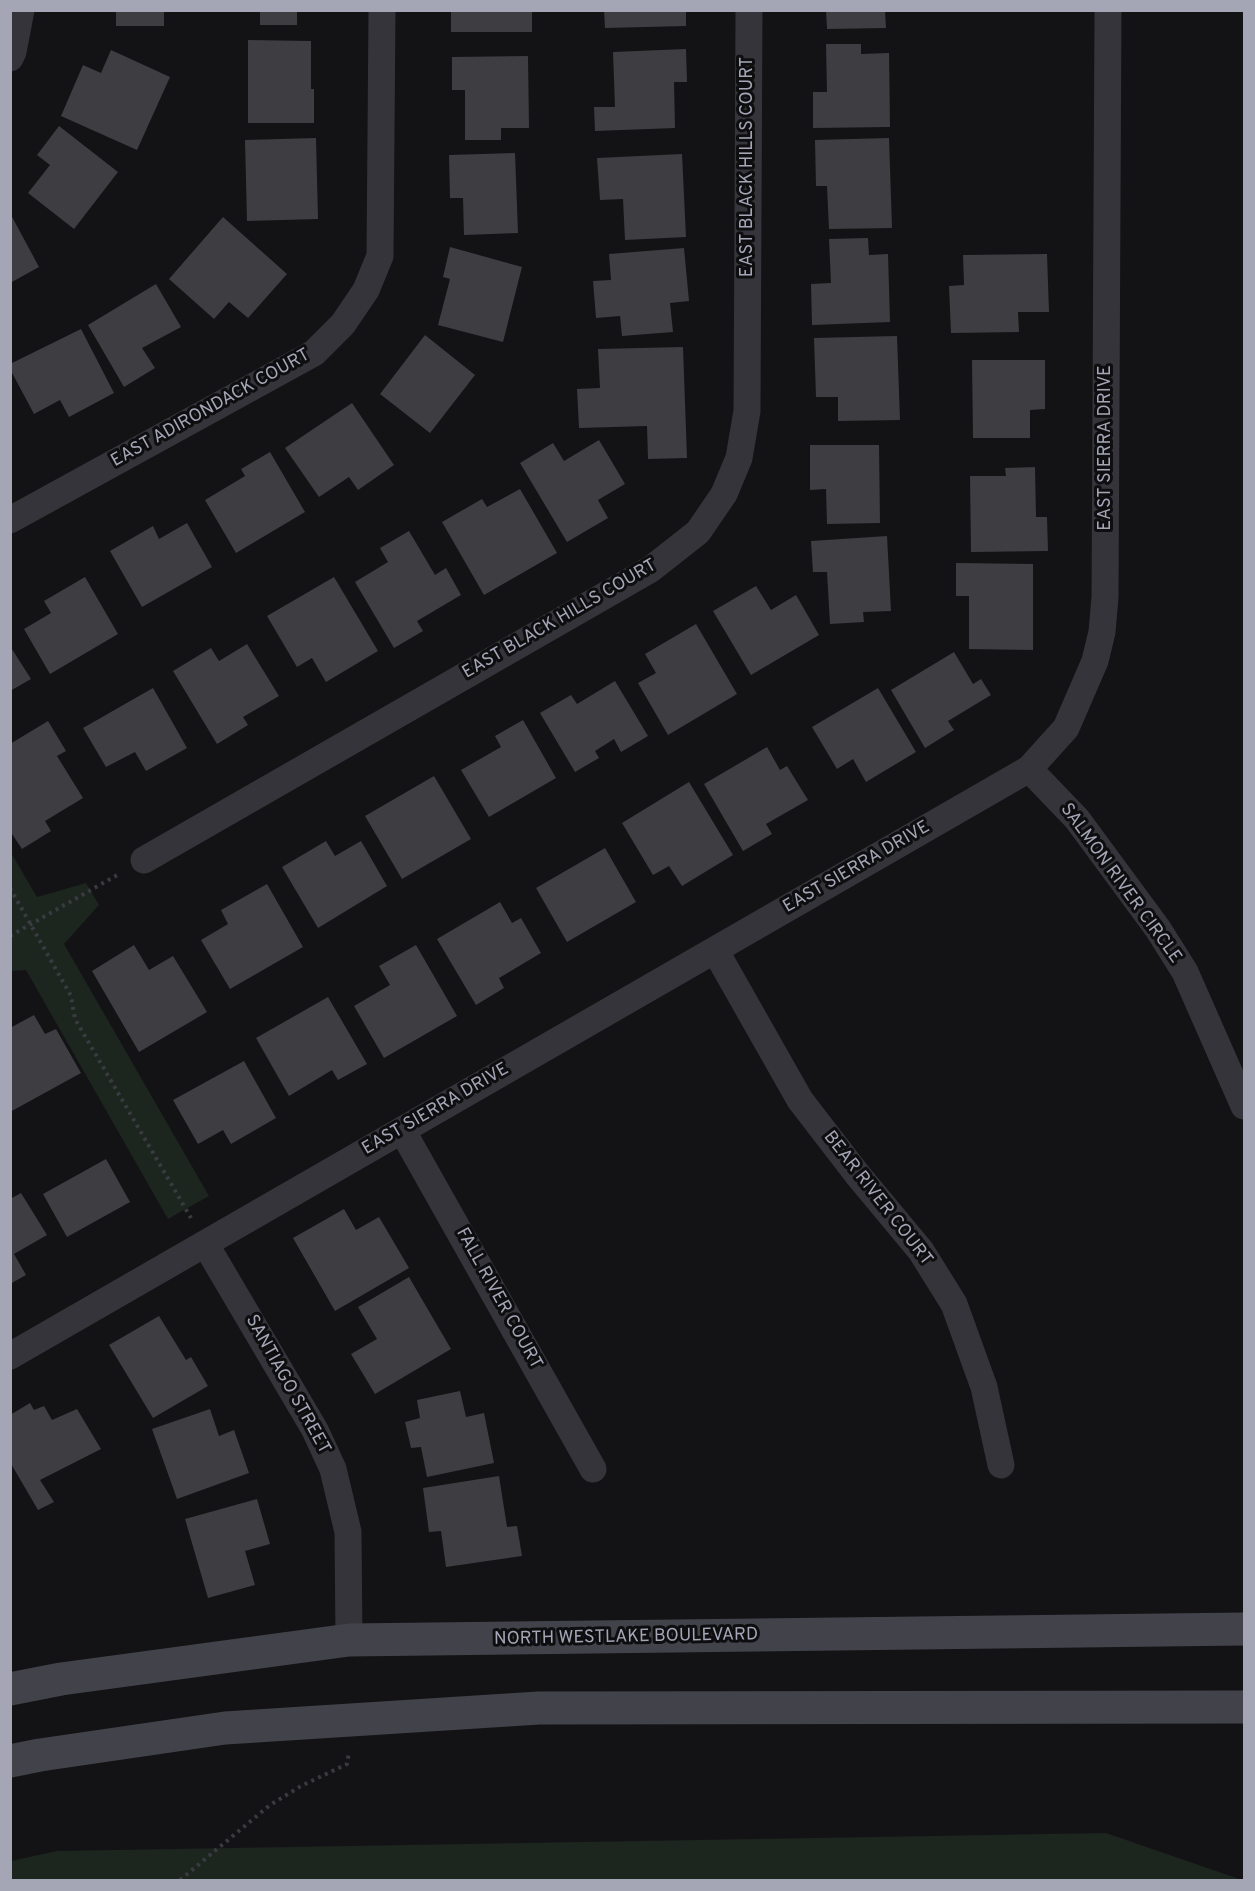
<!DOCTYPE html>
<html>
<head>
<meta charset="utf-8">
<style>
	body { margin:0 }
	#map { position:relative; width:1255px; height:1891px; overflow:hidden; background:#131315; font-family:Overpass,sans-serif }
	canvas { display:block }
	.frame { position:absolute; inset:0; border:12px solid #a4a6b6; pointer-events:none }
</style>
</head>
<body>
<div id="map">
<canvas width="1255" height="1891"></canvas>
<div class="frame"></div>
</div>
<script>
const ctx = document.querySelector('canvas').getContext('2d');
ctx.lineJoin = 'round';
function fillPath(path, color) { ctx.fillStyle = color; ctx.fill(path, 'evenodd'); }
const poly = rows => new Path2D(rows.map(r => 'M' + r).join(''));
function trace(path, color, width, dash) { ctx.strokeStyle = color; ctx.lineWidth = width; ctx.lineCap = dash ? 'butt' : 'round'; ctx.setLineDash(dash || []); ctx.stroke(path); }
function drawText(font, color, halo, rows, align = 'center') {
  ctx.font = font + ' Overpass,sans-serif'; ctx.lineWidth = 6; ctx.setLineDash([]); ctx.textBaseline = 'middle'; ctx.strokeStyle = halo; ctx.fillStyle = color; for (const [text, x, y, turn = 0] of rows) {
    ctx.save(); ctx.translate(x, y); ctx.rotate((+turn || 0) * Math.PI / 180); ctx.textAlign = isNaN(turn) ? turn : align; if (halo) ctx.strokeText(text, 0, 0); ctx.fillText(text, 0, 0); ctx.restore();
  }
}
const green = poly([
	[10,851,37,897,86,883,99,905,64,944,209,1196,168,1219,26,970,11,971],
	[1106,1833,1242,1880,10,1880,11,1861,57,1851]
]);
const building = poly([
	[116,10,164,10,164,26,116,26],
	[260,10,297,10,297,25,260,25],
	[451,10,532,10,532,32,451,32],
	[604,10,686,10,686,26,605,28],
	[826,10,885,10,886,28,827,29],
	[248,40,311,41,311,89,314,89,314,123,248,123],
	[826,44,861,44,861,54,889,53,890,127,813,128,813,92,827,92],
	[686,49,687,82,674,82,675,128,595,131,594,107,615,107,613,52],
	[111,50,170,77,137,150,61,116,83,65,101,73],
	[528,56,529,128,501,128,501,140,465,140,465,90,452,90,452,57],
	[59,126,118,172,74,229,28,193,50,165,37,155],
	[316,138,318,219,247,221,245,140],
	[889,138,892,228,829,229,827,186,816,186,815,140],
	[515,153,518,233,464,235,463,198,450,198,449,155],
	[682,154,686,237,625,240,623,199,600,200,597,158],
	[10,213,39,267,10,283],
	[223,217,287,274,248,318,229,302,214,319,169,279],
	[868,238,869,255,888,254,890,322,812,325,811,284,831,283,829,239],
	[450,247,522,267,503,342,438,325,450,279,443,277],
	[684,248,689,301,670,303,673,332,622,336,620,316,596,318,593,281,611,280,609,254],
	[1047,254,1049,312,1018,312,1019,332,951,333,949,286,964,285,963,255],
	[156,284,181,327,142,348,155,368,124,387,88,325],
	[81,329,114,393,69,417,60,400,34,414,10,369,10,364],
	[425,335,475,375,430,433,380,394],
	[897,336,900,420,838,421,838,397,816,397,814,338],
	[683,347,687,458,648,459,647,426,579,428,577,389,600,388,598,349],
	[972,360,1045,360,1045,409,1030,410,1030,438,973,438],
	[352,403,394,465,358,490,349,477,319,497,285,448],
	[599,440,625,484,598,500,608,518,567,542,520,463,553,443,564,461],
	[810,445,879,445,880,523,827,524,826,489,810,490],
	[270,452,305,512,236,553,205,500,245,476,241,469],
	[1035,467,1036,517,1047,517,1048,551,971,552,970,476,1006,476,1005,468],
	[520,489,557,553,484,595,442,522,482,499,487,507],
	[187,523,212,567,142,607,110,551,153,526,159,539],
	[409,531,435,575,446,568,461,595,417,621,423,631,394,648,355,582,388,562,380,548],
	[887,536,891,611,863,612,864,622,830,624,827,572,813,572,811,541],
	[956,563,1033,564,1033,650,969,649,969,596,956,596],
	[85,577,118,634,50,674,24,629,51,613,44,601],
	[334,577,378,651,326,682,312,658,297,667,267,616],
	[756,586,771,610,796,595,819,635,751,675,713,611],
	[696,624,737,694,668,735,638,683,656,673,645,654],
	[247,644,279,696,243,717,248,725,217,744,173,671,211,648,219,661],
	[10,646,31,679,10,691],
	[954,652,973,684,981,679,991,695,948,721,954,730,925,748,891,690],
	[615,681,648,736,621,752,614,739,595,751,599,758,575,772,540,713,571,695,577,704],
	[153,688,187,748,146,771,135,752,106,767,83,728],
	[878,688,916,752,866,782,853,759,837,769,812,727],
	[523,720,556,778,489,817,461,770,501,747,495,736],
	[48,721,66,751,57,756,83,798,45,821,51,831,22,849,10,831,10,744],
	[767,747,780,770,787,766,808,800,766,824,772,834,743,851,704,784],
	[434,776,471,839,402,879,365,816],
	[689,782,733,855,682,886,669,866,653,875,622,823],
	[326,841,335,856,361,841,387,886,318,928,282,867],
	[605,848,636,902,567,942,536,888],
	[267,884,303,947,230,989,201,940,228,924,221,910],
	[500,902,512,923,521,918,541,953,499,978,504,988,476,1005,437,939],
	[134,945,149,970,173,956,207,1012,139,1052,92,971],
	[416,945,457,1016,384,1058,354,1006,390,985,379,966],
	[328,997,367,1064,338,1080,332,1070,289,1096,256,1038],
	[34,1015,45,1034,56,1029,81,1073,10,1112,10,1028],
	[244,1061,276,1118,231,1144,223,1130,198,1144,173,1100],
	[106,1159,130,1202,67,1237,43,1194],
	[21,1193,47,1235,14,1254,26,1275,10,1284,10,1199],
	[344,1209,356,1230,379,1217,409,1268,335,1311,293,1238],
	[409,1277,451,1349,375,1394,351,1354,377,1339,358,1307],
	[159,1316,186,1360,191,1357,208,1386,153,1418,109,1345],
	[460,1391,466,1417,484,1413,494,1463,427,1477,421,1447,411,1448,405,1422,420,1418,417,1400],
	[30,1403,34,1410,44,1406,52,1420,77,1409,101,1449,40,1480,54,1502,38,1510,10,1462,10,1415],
	[210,1409,219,1436,234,1430,249,1473,177,1499,152,1429],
	[499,1476,507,1527,517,1526,522,1556,446,1567,441,1531,429,1532,423,1488],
	[257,1499,270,1544,245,1551,255,1585,208,1598,185,1519]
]);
const path = poly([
	[10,888,71,996,75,1019,191,1218],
	[10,936,119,874],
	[180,1880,270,1805,301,1786,347,1764,349,1752]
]);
const street = poly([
	[10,58,13,52,21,10],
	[10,520,314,353,343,324,366,290,380,256,382,10],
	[1029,769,1077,819,1158,929,1185,972,1244,1106],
	[144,860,651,569,698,532,724,494,739,458,747,411,749,10],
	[715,950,800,1100,857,1174,921,1251,954,1304,984,1387,1001,1465],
	[402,1130,593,1469],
	[206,1245,315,1430,333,1469,348,1532,349,1640],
	[10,1356,1029,769,1066,728,1095,661,1102,632,1105,597,1108,10]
]);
const secondary = poly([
	[10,1689,61,1679,349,1640,1244,1629],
	[10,1761,40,1755,225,1728,539,1708,1244,1707]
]);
const streetNames = [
	["EAST BLACK HILLS COURT",748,167,-90],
	["EAST ADIRONDACK COURT",211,409,-29],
	["EAST SIERRA DRIVE",1106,448,-90],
	["EAST BLACK HILLS COURT",560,620,-30],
	["EAST SIERRA DRIVE",857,868,-30],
	["SALMON RIVER CIRCLE",1120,884,54],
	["EAST SIERRA DRIVE",436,1110,-30],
	["BEAR RIVER COURT",877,1199,52],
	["FALL RIVER COURT",498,1299,61],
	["SANTIAGO STREET",287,1385,61],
	["NORTH WESTLAKE BOULEVARD",626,1638,-1]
];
fillPath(green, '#1d251f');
fillPath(building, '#3e3d42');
trace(path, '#3a3b41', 4, [3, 4.5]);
trace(street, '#34343a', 27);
trace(secondary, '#42424a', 33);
drawText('18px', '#a4a6b6', '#0e0e10', streetNames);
</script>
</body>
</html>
